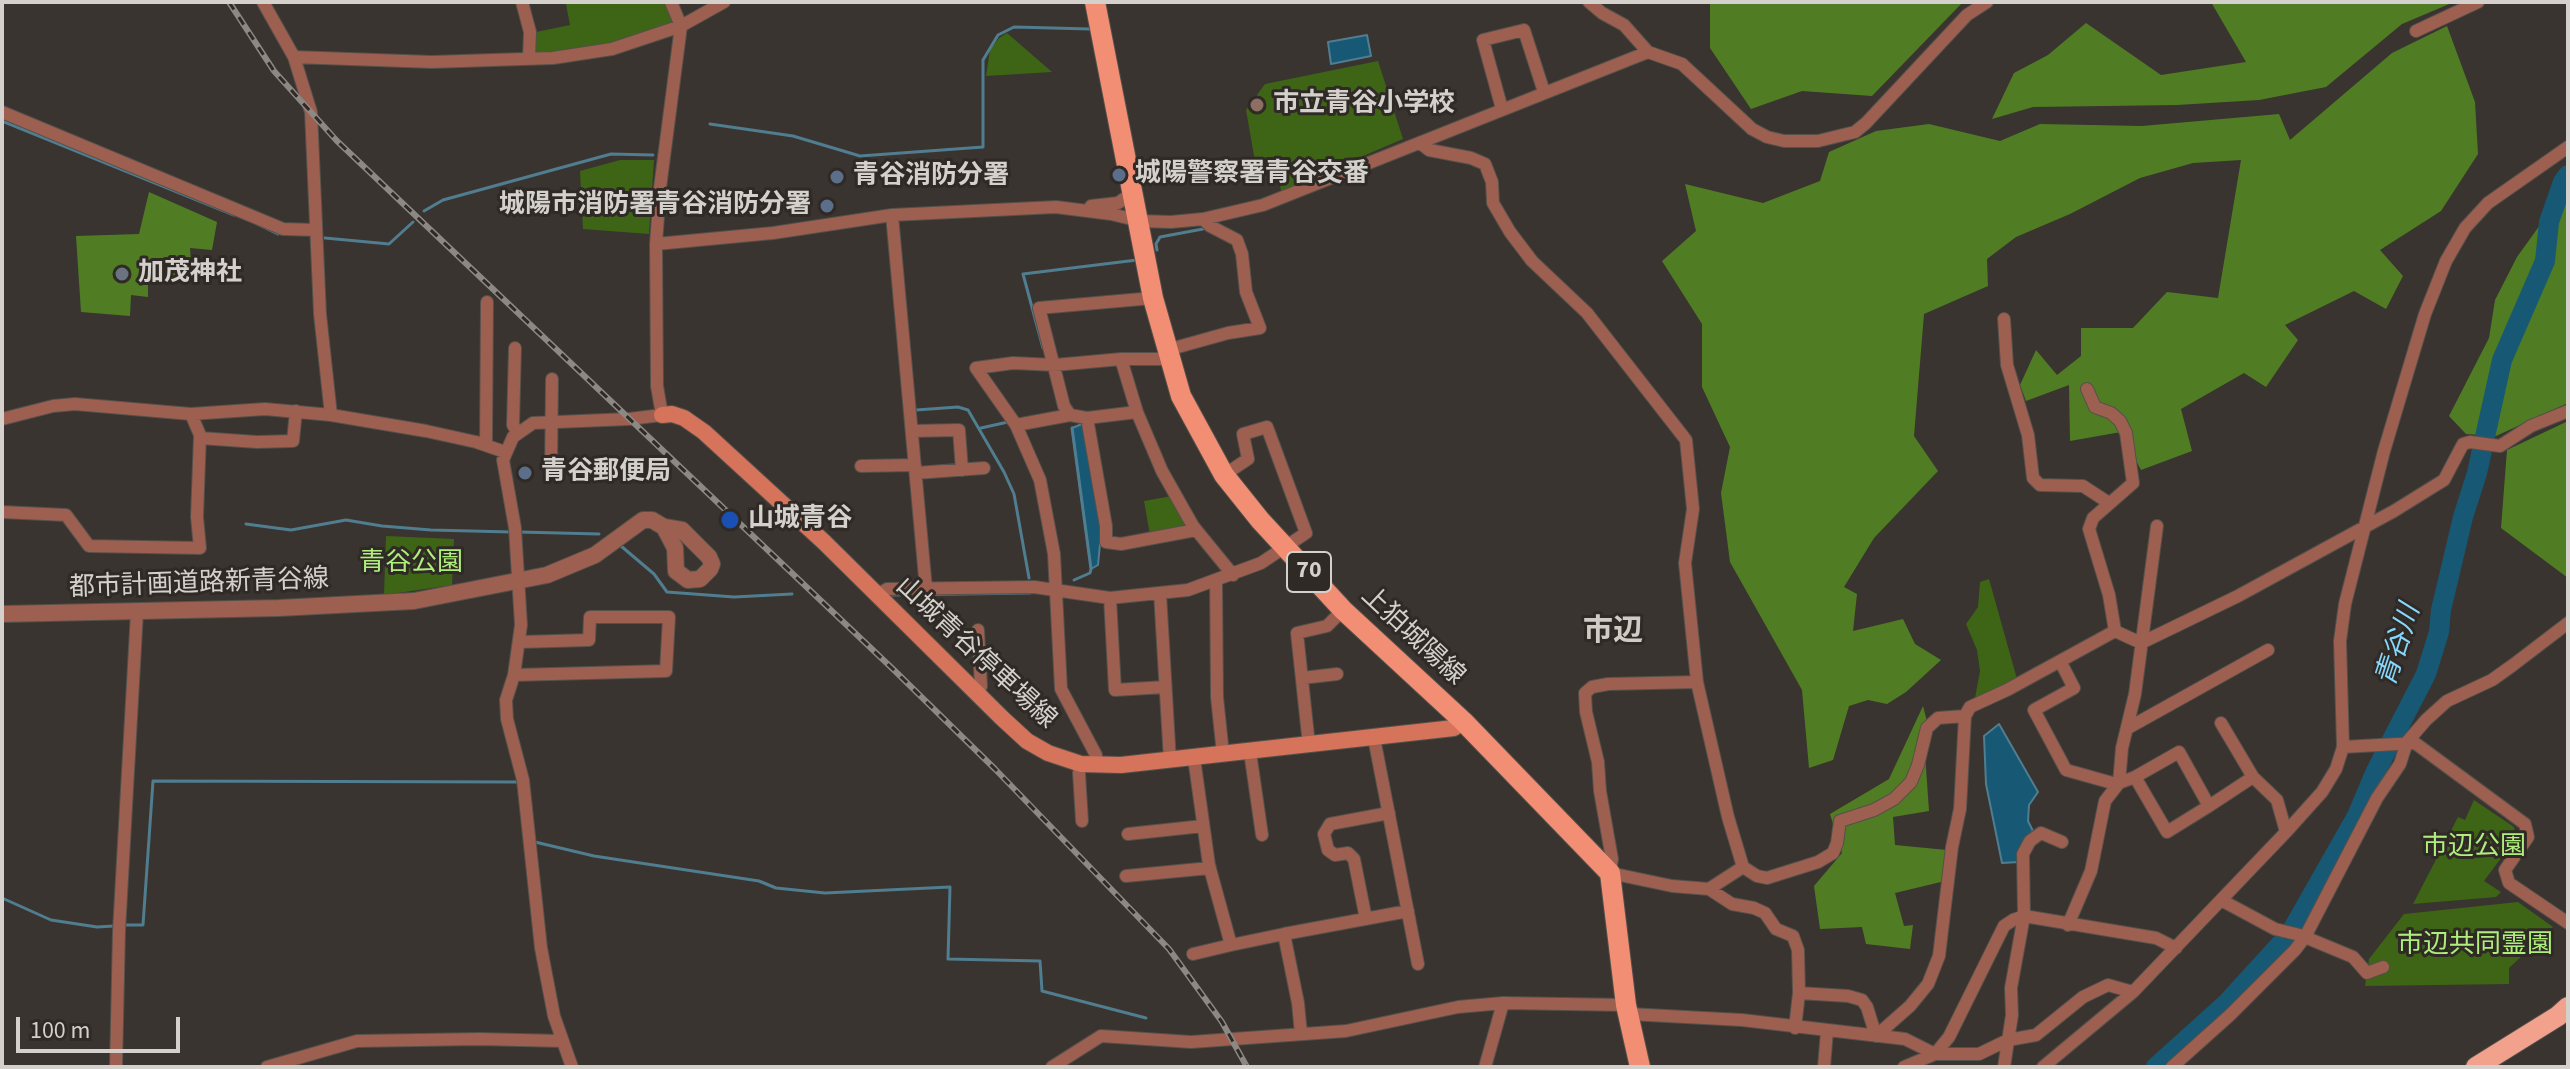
<!DOCTYPE html>
<html>
<head>
<meta charset="utf-8">
<style>
	body { margin:0 }
	#map { position:relative; width:2570px; height:1069px; overflow:hidden; background:#39342f; font-family:"Source Sans 3",sans-serif }
	canvas { display:block }
	.frame { position:absolute; inset:0; border:4px solid #d4d1cd; pointer-events:none }
	.scale { position:absolute; left:16px; top:1017px; width:164px; height:36px; box-sizing:border-box; border:4px solid #d4d1cd; border-top:0; padding-left:10px; font-size:24px; line-height:28px; white-space:nowrap; color:#d4d1cd; -webkit-text-stroke:6px #2f2a25; paint-order:stroke }
</style>
</head>
<body>
<div id="map">
<canvas width="2570" height="1069"></canvas>
<div class="frame"></div>
<div class="scale">100 m</div>
</div>
<script>
const ctx = document.querySelector('canvas').getContext('2d');
ctx.lineJoin = 'round';
function fillPath(path, color) { ctx.fillStyle = color; ctx.fill(path, 'evenodd'); }
const poly = rows => new Path2D(rows.map(r => 'M' + r).join(''));
function trace(path, color, width, dash) { ctx.strokeStyle = color; ctx.lineWidth = width; ctx.lineCap = dash ? 'butt' : 'round'; ctx.setLineDash(dash || []); ctx.stroke(path); }
function drawText(font, color, halo, rows, align = 'center') {
  ctx.font = font + ' "Source Sans 3","Noto Sans JP",sans-serif'; ctx.lineWidth = 6; ctx.setLineDash([]); ctx.textBaseline = 'middle'; ctx.strokeStyle = halo; ctx.fillStyle = color; for (const [text, x, y, turn = 0] of rows) {
    ctx.save(); ctx.translate(x, y); ctx.rotate((+turn || 0) * Math.PI / 180); ctx.textAlign = isNaN(turn) ? turn : align; if (halo) ctx.strokeText(text, 0, 0); ctx.fillText(text, 0, 0); ctx.restore();
  }
}
const green = poly([
	[575,2,670,2,674,22,601,47,535,53,536,32,570,25,566,4],
	[1007,33,1052,72,986,76,990,50,999,38],
	[1378,61,1403,139,1281,191,1277,165,1256,167,1246,110,1265,84],
	[620,160,654,160,649,234,583,229,580,171],
	[1172,496,1191,528,1150,535,1144,501],
	[386,536,454,539,452,585,384,595],
	[1989,579,2017,679,1975,698,1980,671,1977,650,1966,624,1978,607,1980,582],
	[2474,800,2514,827,2516,838,2484,881,2501,892,2496,897,2413,904,2458,817,2465,820],
	[2518,902,2553,927,2509,968,2509,984,2365,986,2369,959,2404,914]
]);
const forest = poly([
	[1710,2,1963,2,1872,96,1802,91,1751,109,1710,48],
	[2211,2,2454,2,2402,24,2326,87,2259,100,2177,105,2033,107,1992,119,2014,73,2048,55,2086,23,2161,75,2246,62],
	[2447,26,2475,102,2478,154,2441,211,2380,250,2403,276,2386,309,2354,291,2285,325,2298,340,2266,387,2244,373,2181,409,2192,451,2141,470,2121,432,2070,441,2069,385,2026,401,2020,385,2036,350,2057,375,2081,356,2081,328,2133,328,2167,292,2218,298,2241,160,2193,163,2140,178,2070,214,2016,237,1987,259,1988,286,1924,314,1914,436,1938,471,1874,538,1844,587,1857,594,1853,631,1903,619,1915,644,1941,660,1906,692,1887,704,1868,700,1849,706,1833,760,1809,768,1802,690,1730,562,1721,493,1730,447,1702,387,1702,324,1662,261,1696,231,1685,184,1763,203,1820,181,1829,152,1876,131,1929,124,2000,141,2040,124,2142,126,2279,114,2290,140,2392,53],
	[2568,186,2568,403,2496,436,2466,434,2449,416,2489,338,2495,300,2517,257],
	[149,192,217,222,212,250,190,248,192,278,148,273,148,297,131,295,130,316,81,312,76,236,139,234],
	[2568,421,2568,578,2501,528,2507,450],
	[1923,706,1930,733,1925,753,1929,811,1893,817,1895,845,1947,850,1945,881,1895,893,1904,926,1913,925,1910,949,1866,944,1862,927,1820,929,1814,886,1842,853,1830,814,1889,779]
]);
const water = poly([
	[1367,35,1371,56,1331,64,1328,42,1367,35],
	[1082,424,1086,427,1102,523,1098,565,1091,569,1072,428,1082,424],
	[1999,724,2038,792,2029,805,2028,821,2033,831,2024,841,2019,862,2002,863,1986,784,1984,736,1999,724]
]);
const stream = poly([
	[2,121,234,215],
	[710,124,793,136,860,156,983,147,983,60,998,35,1014,27,1090,29],
	[424,211,443,200,611,154,653,155],
	[259,225,278,234],
	[325,238,389,244,413,222],
	[1157,250,1156,244,1160,237,1203,229],
	[1043,348,1023,274,1137,260],
	[916,410,958,407,968,410,1004,472,1014,494,1029,578],
	[981,428,1008,422],
	[1072,428,1091,569,1090,573,1074,580],
	[246,524,291,530,346,520,382,526,431,530,511,532],
	[519,532,599,534],
	[621,546,654,574,667,592,734,597,792,594],
	[892,595,1030,593],
	[535,842,594,856,759,881,776,888,825,893,950,887,948,959,1040,961,1042,991,1146,1018],
	[2,898,51,920,97,927,114,926],
	[122,925,143,925,153,781,520,782]
]);
const river = poly([
	[2156,1067,2226,1004,2290,934,2357,816,2376,771,2426,674,2439,632,2441,610,2463,517,2477,473,2502,360,2545,261,2549,222,2563,182,2568,175]
]);
const minor = poly([
	[263,2,294,57,311,112,320,314,331,415],
	[522,2,530,32,529,58],
	[1589,2,1602,13,1624,25,1648,52],
	[2416,31,2478,2],
	[294,57,432,62,553,58,612,49,681,26,724,2],
	[1502,109,1483,40,1524,30,1544,92],
	[2,112,283,229,316,230],
	[1420,143,1429,150,1471,158,1485,164,1492,182,1493,203,1510,232,1532,261,1587,313,1686,440,1693,509,1685,563,1697,682,1728,817,1743,867,1709,889],
	[1091,206,1118,203,1134,192],
	[892,215,926,589],
	[656,244,773,233,892,215,1056,207,1111,214,1140,221,1171,222,1203,219,1263,205,1648,52,1682,64,1752,129,1767,137,1784,141,1818,141,1855,132,1866,123,1967,15,1987,2],
	[2004,319,2007,365,2028,435,2033,478,2040,485,2083,486,2109,503],
	[515,348,513,425,517,432],
	[1167,350,1228,333,1260,328,1246,292,1242,254,1237,240,1210,226,1203,219],
	[1121,359,1137,412,1162,471,1193,526,1233,575],
	[2087,389,2095,407,2111,413,2120,421,2126,433,2133,483,2093,518,2089,529,2109,595,2115,631],
	[1070,415,1064,406,1039,308,1153,298],
	[1087,418,1106,526,1106,542,1121,544,1196,530],
	[2,419,53,406,75,404,191,414,265,409,331,415,426,431,476,442,505,452],
	[1016,425,1070,415,1087,418,1137,412],
	[912,431,959,430,962,470],
	[200,438,257,442,293,441,296,411],
	[486,445,487,302],
	[861,466,915,465],
	[551,470,552,379],
	[916,473,984,468],
	[2,512,66,515,89,546,200,548,197,517,200,435,191,414],
	[1216,580,1217,697,1223,754],
	[1160,593,1170,761],
	[876,596,887,589,1034,587,1110,598,1188,590,1261,563,1306,533,1267,427,1243,434,1248,459,1224,475],
	[1110,598,1115,690,1165,687],
	[2060,661,2074,688,2034,710,2066,770,2116,784],
	[514,675,666,671,669,617,590,617,589,640,520,642],
	[1302,678,1337,674],
	[1697,682,1608,684,1592,687,1585,693,1586,712,1598,762,1600,791,1612,859,1610,873,1672,886,1709,889,1732,904,1754,908,1765,913,1776,929,1793,936,1798,950,1799,993,1795,1028],
	[978,694,981,686,978,630],
	[2221,723,2253,777],
	[2128,728,2268,650],
	[1374,738,1418,964],
	[1309,745,1297,633,1327,626,1343,610],
	[2343,747,2415,743,2525,824,2528,837,2505,870,2509,883,2568,923],
	[1250,752,1262,835],
	[1194,758,1209,865,1231,945,1284,934,1298,1003,1301,1034],
	[1081,764,1079,773,1082,821],
	[1097,766,1096,755,1061,689,1054,554,1040,480,1016,425,976,368,1013,363,1055,365,1121,359,1168,359],
	[2135,777,2167,832,2209,806],
	[2119,783,2135,777,2179,752,2209,806,2253,777,2277,800,2286,832],
	[1128,834,1203,826],
	[1743,867,1757,876,1767,878,1818,862,1833,853,1837,843,1840,821,1874,810,1894,799,1911,782,1918,765,1927,728,1938,718,1965,716],
	[1126,876,1210,868],
	[2221,900,2275,929,2300,935,2353,957,2367,973,2383,967],
	[1366,919,1354,859,1348,853,1335,855,1328,850,1324,834,1330,824,1389,813],
	[2068,925,2091,871,2105,801,2119,783,2122,748,2135,694,2157,526],
	[1284,934,1408,911],
	[1193,954,1231,945],
	[1799,993,1848,996,1862,1000,1867,1007,1876,1036,1910,1006,1928,984,1939,956,1952,847,1960,809,1965,716,1970,707,2007,690,2115,631,2141,643,2238,596,2394,511,2444,480,2463,444,2470,442,2500,446,2531,426,2568,411],
	[1629,1014,1742,1020,1905,1039,1935,1054,1979,1054,2008,1040,2036,1035,2083,997,2108,985,2133,992],
	[116,1067,119,931,137,612],
	[267,1067,357,1041,479,1039,562,1041],
	[572,1067,554,1016,541,948,523,780,507,719,506,700,514,675,521,625,515,528,503,460,513,437,533,423,629,419,662,415,657,386,656,244,660,188,681,26,671,2],
	[1052,1067,1101,1036,1191,1042,1346,1031,1458,1007,1503,1003,1626,1005],
	[1485,1067,1503,1003],
	[1824,1067,1827,1031],
	[1904,1067,1935,1054,1949,1037,2004,926,2013,920,2024,916,2156,938,2176,948],
	[2004,1067,2012,1015,2011,988,2024,916,2023,854,2030,841,2041,833,2062,842],
	[2043,1067,2133,992,2286,832,2322,792,2336,769,2343,747,2340,641,2345,604,2384,451,2425,314,2446,261,2465,228,2488,203,2568,147],
	[2172,1067,2230,1015,2295,950,2305,937,2377,798,2400,764,2407,742,2426,720,2447,701,2492,680,2513,665,2568,623]
]);
const tertiary = poly([
	[2,614,279,608,414,601,547,575,595,555,643,520,652,520,664,527,682,530,709,557,712,564,710,569,700,579,688,580,676,571,675,548,664,527]
]);
const secondary = poly([
	[662,415,672,414,684,418,704,432,824,542,1002,718,1027,741,1048,753,1081,764,1121,765,1454,728,1463,721]
]);
const primary = poly([
	[1095,2,1153,298,1181,396,1224,475,1260,520,1343,610,1463,721,1610,873,1626,1005,1640,1067]
]);
const trunk = poly([
	[2476,1067,2558,1016,2568,1007]
]);
const rail = poly([
	[229,2,274,71,337,141,895,671,995,769,1169,949,1222,1022,1247,1067]
]);
const markers = [
	[1257,105,8,"#8d6e63"],
	[1119,175,8,"#5c6f8a"],
	[837,177,8,"#5c6f8a"],
	[827,206,8,"#5c6f8a"],
	[122,274,8,"#6b7280"],
	[525,473,8,"#5c6f8a"],
	[730,520,10,"#1a4fb4"]
];
const shields = [
	[1309,572,44]
];
const shieldNames = [
	["70",1309,572]
];
const poiNames = [
	["市立青谷小学校",1273,105],
	["城陽警察署青谷交番",1135,175],
	["青谷消防分署",853,177],
	["城陽市消防署青谷消防分署",811,206,"right"],
	["加茂神社",138,274],
	["青谷郵便局",541,473],
	["山城青谷",748,520]
];
const parkNames = [
	["青谷公園",411,564],
	["市辺公園",2474,848],
	["市辺共同霊園",2475,946]
];
const streetNames = [
	["都市計画道路新青谷線",199,585,-2],
	["上狛城陽線",1412,637,43],
	["山城青谷停車場線",975,654,43]
];
const waterNames = [
	["青谷川",2400,646,-72]
];
const quarterNames = [
	["市辺",1613,633]
];
fillPath(green, '#3d6515');
fillPath(forest, '#507d24');
fillPath(water, '#175974');
trace(water, '#507d8f', 2);
trace(stream, '#507d8f', 3);
trace(river, '#175974', 20);
trace(minor, '#55504b', 14);
trace(tertiary, '#55504b', 18);
trace(secondary, '#55504b', 18);
trace(primary, '#55504b', 22);
trace(trunk, '#55504b', 22);
trace(minor, '#9d5f4f', 12);
trace(tertiary, '#9d5f4f', 16);
trace(secondary, '#d5745b', 16);
trace(primary, '#f28e74', 20);
trace(trunk, '#f2a18c', 20);
trace(rail, '#8c8883', 6);
trace(rail, '#2f2a25', 3, [9]);
for (const [x, y, r, color] of markers) { const dot = new Path2D(); dot.arc(x, y, r, 0, 2 * Math.PI); ctx.fillStyle = color; ctx.fill(dot); trace(dot, '#2f2a25', 3); }
for (const [x, y, w] of shields) { const box = new Path2D(); box.roundRect(x - w / 2, y - 20, w, 40, 6); ctx.fillStyle = '#2f2a25'; ctx.fill(box); trace(box, '#d4d1cd', 2); }
drawText('bold 24px', '#d4d1cd', null, shieldNames);
drawText('bold 26px', '#d4d1cd', '#2f2a25', poiNames, 'left');
drawText('26px', '#afee7c', '#2f2a25', parkNames);
drawText('26px', '#d4d1cd', '#2f2a25', streetNames);
drawText('italic 28px', '#86d7fd', '#2f2a25', waterNames);
drawText('bold 30px', '#d0cbc4', '#2f2a25', quarterNames);
</script>
</body>
</html>
